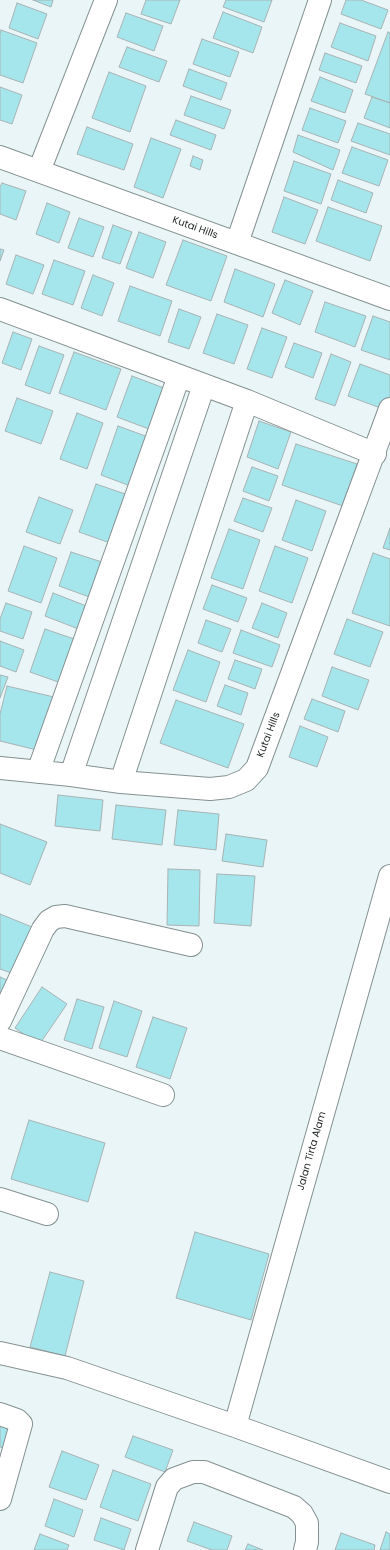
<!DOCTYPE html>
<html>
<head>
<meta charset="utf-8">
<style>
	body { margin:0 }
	canvas { display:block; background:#e9f5f6 }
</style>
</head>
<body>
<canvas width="390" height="1550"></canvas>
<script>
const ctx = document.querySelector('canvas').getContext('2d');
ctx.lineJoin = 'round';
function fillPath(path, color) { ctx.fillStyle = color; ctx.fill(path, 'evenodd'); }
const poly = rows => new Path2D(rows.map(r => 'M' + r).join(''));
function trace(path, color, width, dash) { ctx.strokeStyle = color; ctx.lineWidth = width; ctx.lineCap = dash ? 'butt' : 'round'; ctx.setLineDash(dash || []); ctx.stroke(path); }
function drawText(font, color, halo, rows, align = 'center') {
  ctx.font = font + ' Poppins,sans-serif'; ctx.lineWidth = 3; ctx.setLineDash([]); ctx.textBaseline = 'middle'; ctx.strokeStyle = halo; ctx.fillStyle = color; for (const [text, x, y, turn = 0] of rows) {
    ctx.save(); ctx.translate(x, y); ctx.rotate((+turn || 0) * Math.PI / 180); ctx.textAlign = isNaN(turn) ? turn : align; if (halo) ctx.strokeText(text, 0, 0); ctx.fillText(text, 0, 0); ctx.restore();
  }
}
const building = poly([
	[33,0,53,0,51,7,33,0],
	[146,0,180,0,171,24,141,14,146,0],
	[226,0,272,0,264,22,223,7,226,0],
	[346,0,361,0,388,10,381,29,341,14,346,0],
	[17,3,47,14,38,39,9,28,17,3],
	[223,12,262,27,253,53,213,38,223,12],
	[126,13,163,26,154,51,117,37,126,13],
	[340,23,376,36,368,61,331,47,340,23],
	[1,30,37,43,23,83,0,75,0,34,1,30],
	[388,32,390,33,390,103,365,94,388,32],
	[202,39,239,52,230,77,193,64,202,39],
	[127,47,167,61,159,82,119,67,127,47],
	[325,53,362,66,356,83,319,70,325,53],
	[189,69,227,83,221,100,183,86,189,69],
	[109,72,146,86,130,132,92,118,109,72],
	[320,77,353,90,345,113,311,101,320,77],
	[0,87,22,95,12,124,0,120,0,87],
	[191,96,231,110,224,129,184,115,191,96],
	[372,97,390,103,390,128,364,118,372,97],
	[310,108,346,121,338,143,302,130,310,108],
	[176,120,216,135,211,150,170,135,176,120],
	[358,123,390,134,390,155,351,141,358,123],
	[87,127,133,144,124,170,77,154,87,127],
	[298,135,340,150,333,170,293,152,298,135],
	[151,138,181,149,163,198,134,187,151,138],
	[352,147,388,160,379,186,342,173,352,147],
	[193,156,203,160,200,170,190,166,193,156],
	[294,161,331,174,321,204,284,191,294,161],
	[338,180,373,193,366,213,331,200,338,180],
	[2,183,26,191,16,220,0,214,0,187,2,183],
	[284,197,318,210,305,244,272,232,284,197],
	[47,203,70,212,59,243,36,234,47,203],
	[328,207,382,226,370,261,316,241,328,207],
	[79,218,104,227,93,257,68,248,79,218],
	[113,225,132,232,120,264,102,258,113,225],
	[139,232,166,242,153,278,126,268,139,232],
	[183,240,227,256,211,301,166,285,183,240],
	[0,249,4,250,0,261,0,249],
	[16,255,44,265,33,294,6,284,16,255],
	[54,260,85,271,73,305,42,294,54,260],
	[235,269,275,284,263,317,224,302,235,269],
	[93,275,114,283,102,316,81,308,93,275],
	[285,280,313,291,300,325,272,313,285,280],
	[130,286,172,301,160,336,118,321,130,286],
	[325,302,366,316,355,347,315,332,325,302],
	[179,309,201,317,189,349,168,342,179,309],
	[217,314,248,325,234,364,203,353,217,314],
	[373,316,390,322,390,360,361,350,373,316],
	[262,328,287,337,272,378,247,369,262,328],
	[13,332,32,339,21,370,2,363,13,332],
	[294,343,322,353,313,378,285,367,294,343],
	[39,346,64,355,50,394,25,385,39,346],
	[74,352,121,369,106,410,59,393,74,352],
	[331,354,351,362,335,406,315,399,331,354],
	[360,364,390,375,390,398,386,410,348,396,360,364],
	[132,376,172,391,157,432,117,417,132,376],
	[17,398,53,411,41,444,5,431,17,398],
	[77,413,103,423,87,469,60,459,77,413],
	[259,421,291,432,278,469,247,457,259,421],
	[118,426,151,438,133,487,101,475,118,426],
	[296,444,357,464,343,506,282,485,296,444],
	[252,467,278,476,269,501,243,491,252,467],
	[96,484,131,496,113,544,79,532,96,484],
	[39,497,73,510,60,544,26,532,39,497],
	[243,498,272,508,263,532,234,521,243,498],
	[296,500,326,511,312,551,282,540,296,500],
	[390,528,390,550,383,548,390,528],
	[229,529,260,540,243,589,211,578,229,529],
	[24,546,57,558,41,603,8,591,24,546],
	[275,546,308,558,292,603,259,591,275,546],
	[71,552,108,564,95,599,59,586,71,552],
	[373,553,390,559,390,626,352,613,373,553],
	[212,585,247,598,238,622,203,609,212,585],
	[53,593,89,607,81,630,45,616,53,593],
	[6,603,32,612,23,639,0,631,0,619,6,603],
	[262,603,287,613,278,638,252,628,262,603],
	[347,619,383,632,370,667,334,654,347,619],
	[206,620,231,629,222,652,198,643,206,620],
	[45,629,77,640,61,683,30,672,45,629],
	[241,630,280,645,272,667,233,653,241,630],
	[0,641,24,650,16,672,0,666,0,641],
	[188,650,220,662,206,702,173,690,188,650],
	[235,660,262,669,255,689,228,679,235,660],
	[332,667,369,680,358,710,322,696,332,667],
	[0,675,8,677,0,698,0,675],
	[225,685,248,693,241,715,217,706,225,685],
	[7,686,54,697,41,751,0,741,0,714,7,686],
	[312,699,345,711,338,732,304,719,312,699],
	[176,700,244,724,228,768,160,743,176,700],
	[300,726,328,737,317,767,289,757,300,726],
	[58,795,103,800,100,831,55,826,58,795],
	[116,805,166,810,162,845,112,839,116,805],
	[178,810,219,814,216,850,174,845,178,810],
	[0,824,47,842,30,885,0,873,0,824],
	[226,834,267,840,263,867,222,861,226,834],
	[168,869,200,870,199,926,167,925,168,869],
	[217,874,255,876,251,926,214,923,217,874],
	[0,914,32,927,14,974,0,969,0,914],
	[0,977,7,980,0,997,0,977],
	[42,987,67,1004,39,1045,15,1028,42,987],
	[77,999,104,1007,92,1049,64,1040,77,999],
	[114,1001,142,1011,127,1057,99,1048,114,1001],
	[153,1017,187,1028,170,1079,136,1067,153,1017],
	[29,1120,105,1143,88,1202,11,1179,29,1120],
	[195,1232,269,1254,251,1320,176,1298,195,1232],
	[50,1272,84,1281,65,1356,30,1347,50,1272],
	[0,1422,15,1427,7,1449,0,1447,0,1422],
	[133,1436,173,1450,165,1472,125,1457,133,1436],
	[62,1451,99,1465,86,1500,49,1487,62,1451],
	[113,1470,151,1484,138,1521,100,1507,113,1470],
	[54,1499,83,1510,74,1537,45,1526,54,1499],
	[101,1518,131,1529,124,1550,94,1540,101,1518],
	[194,1522,232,1536,227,1550,212,1550,187,1541,194,1522],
	[386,1532,390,1534,390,1550,380,1550,386,1532],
	[341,1533,375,1545,374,1550,335,1550,341,1533],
	[40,1534,69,1545,67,1550,34,1550,40,1534],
	[248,1544,263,1550,245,1550,248,1544]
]);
const street = poly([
	[0,157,390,299],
	[39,171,106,0],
	[237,243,320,0],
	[0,309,247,401,375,454],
	[0,768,71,775,121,782,210,789,229,787,246,780,257,768,390,409],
	[38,772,179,376],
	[71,775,204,385],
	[121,782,247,401],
	[0,1021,43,929,49,921,56,917,65,916,191,945],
	[0,1038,163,1095],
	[0,1199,47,1214],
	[0,1353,67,1368,235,1426,390,1482],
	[0,1414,17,1420,21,1424,0,1499],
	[235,1426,390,876],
	[147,1550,167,1487,174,1479,193,1472,204,1472,294,1507,302,1514,307,1523,307,1542,305,1550]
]);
const streetNames = [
	["Kutai Hills",195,228,20],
	["Kutai Hills",269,735,-69],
	["Jalan Tirta Alam",312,1151,-74]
];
fillPath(building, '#a5e6ec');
trace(building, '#a8b3b4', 1);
trace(street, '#859091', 24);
trace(street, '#fff', 22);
drawText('10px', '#1e2222', '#fff', streetNames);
</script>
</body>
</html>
